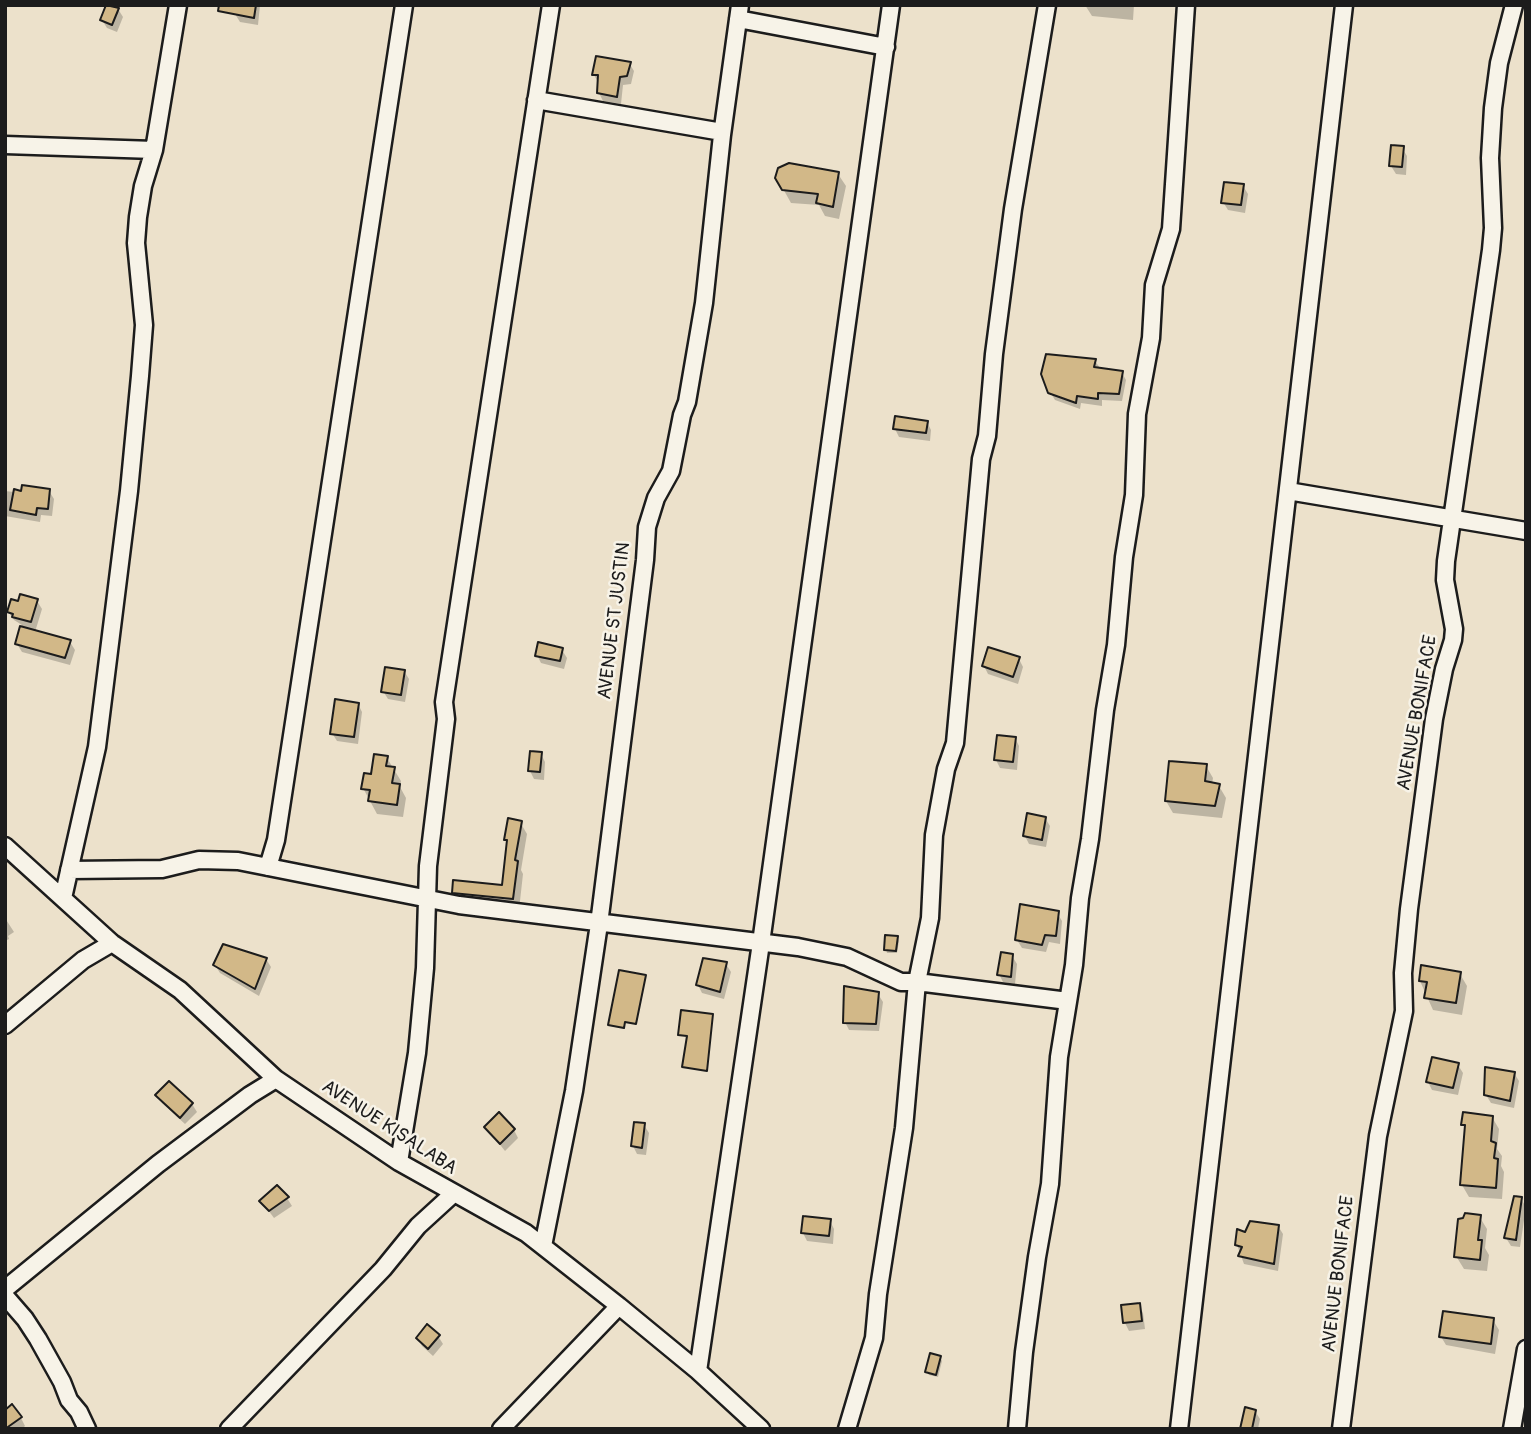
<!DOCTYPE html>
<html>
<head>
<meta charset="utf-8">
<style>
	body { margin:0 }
	#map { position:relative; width:1531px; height:1434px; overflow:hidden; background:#ece1cb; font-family:Pangolin,sans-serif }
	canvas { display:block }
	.frame { position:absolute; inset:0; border:7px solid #1c1c1c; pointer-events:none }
</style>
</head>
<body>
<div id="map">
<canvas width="1531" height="1434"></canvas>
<div class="frame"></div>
</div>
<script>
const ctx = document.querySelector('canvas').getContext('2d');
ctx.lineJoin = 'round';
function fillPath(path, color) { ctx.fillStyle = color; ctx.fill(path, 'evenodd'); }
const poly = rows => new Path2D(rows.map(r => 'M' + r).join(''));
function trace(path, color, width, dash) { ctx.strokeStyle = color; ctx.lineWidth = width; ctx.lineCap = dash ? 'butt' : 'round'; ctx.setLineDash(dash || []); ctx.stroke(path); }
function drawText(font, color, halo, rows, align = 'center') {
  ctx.font = font + ' Pangolin,sans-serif'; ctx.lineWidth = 5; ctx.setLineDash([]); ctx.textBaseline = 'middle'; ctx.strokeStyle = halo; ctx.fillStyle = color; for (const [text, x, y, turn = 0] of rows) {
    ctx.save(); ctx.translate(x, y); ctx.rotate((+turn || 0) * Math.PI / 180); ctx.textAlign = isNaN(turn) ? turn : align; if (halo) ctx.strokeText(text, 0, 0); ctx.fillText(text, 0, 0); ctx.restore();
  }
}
const shadow = poly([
	[108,5,118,9,123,17,117,32,107,28,102,20],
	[237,5,260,5,258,25,240,22,235,14],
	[1085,5,1134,5,1133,20,1092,16],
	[629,63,634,71,631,84,623,85,621,104,603,101,599,93,599,84,594,75],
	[1402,148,1407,156,1406,175,1396,174,1391,166],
	[838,174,846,186,839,219,825,216,819,205,791,203,777,178],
	[1243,186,1248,194,1245,213,1228,210,1223,202],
	[1095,361,1100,368,1122,373,1126,380,1122,401,1102,400,1102,406,1081,403,1080,409,1055,400,1050,392],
	[927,422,931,430,930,441,899,437,895,429],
	[5,491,23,493,49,491,54,499,52,516,41,515,40,522,5,516],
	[37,601,42,609,35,632,70,642,75,650,70,665,22,652,17,644,22,625,14,620,9,612],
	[562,650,567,658,564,669,541,663,537,655],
	[1019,659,1023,667,1018,684,988,674,984,666],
	[404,671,409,679,405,702,388,699,383,691],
	[358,704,362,712,358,744,337,741,332,733],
	[1015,738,1019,746,1017,770,1000,768,996,760],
	[541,754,545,762,544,780,534,779,530,771],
	[387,758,401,781,400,787,406,798,403,817,377,814,363,788],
	[1206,766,1213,778,1212,784,1219,786,1226,798,1222,818,1173,813,1166,801],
	[1045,818,1050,826,1046,847,1029,844,1025,836],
	[520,822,527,834,521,870,523,874,519,910,460,904,453,892,503,887,508,844,506,839],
	[1057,913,1062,921,1060,944,1049,942,1046,952,1022,948,1017,940],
	[5,918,14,932,8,936,9,939,5,941],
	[897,937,899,941,897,953,887,953,886,949],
	[1012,956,1017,964,1015,984,1003,982,999,974],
	[266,959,271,967,259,996,220,973,215,965],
	[726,964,731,972,724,999,702,993,698,985],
	[1460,974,1467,986,1462,1015,1433,1010,1420,981],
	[878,994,883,1002,879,1031,849,1030,845,1022],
	[1458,1065,1463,1073,1458,1095,1432,1090,1428,1082],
	[1514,1073,1519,1081,1514,1108,1491,1103,1486,1095],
	[169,1083,192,1104,197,1112,185,1124,162,1103,158,1095],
	[1492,1117,1499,1129,1497,1149,1502,1156,1501,1166,1504,1172,1502,1199,1469,1197,1462,1185,1467,1130,1463,1125],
	[644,1125,649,1133,646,1155,637,1154,633,1146],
	[486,1127,514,1130,518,1138,505,1151],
	[287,1198,292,1206,274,1218,262,1202],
	[1521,1199,1526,1207,1520,1247,1511,1246,1506,1238],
	[1479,1216,1487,1229,1485,1248,1489,1255,1487,1271,1464,1269,1456,1256],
	[830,1221,834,1229,833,1244,807,1241,803,1233],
	[1278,1226,1283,1234,1278,1271,1244,1264,1237,1245,1246,1234],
	[1139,1305,1143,1313,1145,1329,1129,1331,1125,1323],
	[1493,1320,1499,1330,1495,1354,1446,1345,1440,1335],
	[438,1336,443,1344,433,1356,422,1346,418,1338],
	[940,1357,942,1361,938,1377,929,1375,927,1372],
	[1255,1411,1260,1419,1258,1429,1242,1429],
	[21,1418,25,1426,22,1429,5,1429]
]);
const building = poly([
	[106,5,119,8,112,25,100,20,106,5],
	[219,5,256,5,254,18,218,11,219,5],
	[596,56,631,62,627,76,620,77,617,97,597,93,598,75,592,75,596,56],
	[1391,145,1404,146,1402,167,1389,166,1391,145],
	[789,163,839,172,833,207,816,203,818,194,782,190,775,178,778,168,789,163],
	[1224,182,1244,184,1241,205,1221,203,1224,182],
	[1046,354,1096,359,1094,367,1123,371,1119,394,1098,393,1098,399,1077,396,1076,403,1048,393,1041,374,1046,354],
	[895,416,928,421,926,433,893,429,895,416],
	[22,485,50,489,48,509,37,508,36,515,10,510,14,489,21,491,22,485],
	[20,594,38,599,31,622,12,617,13,614,7,612,11,599,18,601,20,594],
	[20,626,71,640,65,658,15,644,20,626],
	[538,642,563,648,560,661,535,656,538,642],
	[988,647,1020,657,1013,677,982,666,988,647],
	[385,667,405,670,401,695,381,692,385,667],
	[335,699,359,703,354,737,330,734,335,699],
	[997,735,1016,737,1013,762,994,760,997,735],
	[530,751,542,752,540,772,528,771,530,751],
	[374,754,388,756,386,766,395,767,392,783,400,784,397,805,368,801,370,790,361,789,364,773,371,774,374,754],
	[1169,761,1207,764,1205,781,1220,784,1215,806,1165,801,1169,761],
	[1027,813,1046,817,1042,840,1023,836,1027,813],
	[508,818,522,821,515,860,518,861,513,899,452,893,453,880,502,885,507,840,504,840,508,818],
	[1020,904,1059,911,1056,936,1045,935,1042,945,1015,940,1020,904],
	[885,935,898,936,896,951,884,950,885,935],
	[223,944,267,958,255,989,213,965,223,944],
	[1001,952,1013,954,1011,977,997,975,1001,952],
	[703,958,727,962,720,992,696,985,703,958],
	[1421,965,1461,972,1456,1003,1424,998,1427,982,1419,981,1421,965],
	[619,970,646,975,636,1024,625,1022,624,1028,608,1025,619,970],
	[844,986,879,992,876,1024,843,1023,844,986],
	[681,1010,713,1014,707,1071,682,1067,687,1036,678,1035,681,1010],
	[1432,1057,1459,1063,1453,1088,1426,1082,1432,1057],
	[1485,1067,1515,1072,1510,1101,1484,1095,1485,1067],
	[169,1081,193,1103,180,1118,155,1095,169,1081],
	[499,1112,515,1129,500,1144,484,1127,499,1112],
	[1463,1112,1493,1116,1491,1141,1496,1143,1494,1158,1498,1159,1496,1188,1460,1185,1465,1125,1461,1125,1463,1112],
	[634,1122,645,1123,642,1148,631,1146,634,1122],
	[277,1185,289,1197,269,1211,259,1201,277,1185],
	[1514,1196,1522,1197,1516,1240,1504,1238,1514,1196],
	[1465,1213,1481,1215,1478,1240,1482,1240,1480,1260,1454,1257,1458,1219,1463,1218,1465,1213],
	[803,1216,831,1219,829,1236,801,1233,803,1216],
	[1250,1221,1279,1225,1274,1264,1238,1256,1242,1247,1235,1245,1237,1229,1245,1232,1250,1221],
	[1140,1303,1142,1321,1123,1323,1121,1305,1140,1303],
	[1443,1311,1494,1318,1491,1344,1439,1337,1443,1311],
	[427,1324,440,1335,428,1349,416,1338,427,1324],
	[930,1353,941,1356,936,1375,925,1372,930,1353],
	[12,1404,22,1417,5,1429,5,1410,12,1404],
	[1245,1407,1256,1410,1252,1429,1240,1429,1245,1407]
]);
const minor = poly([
	[738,19,886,47],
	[536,100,722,132],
	[5,145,154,150],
	[1288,491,1526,531],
	[5,846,112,943,180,990,276,1079,399,1162,526,1233,619,1306,698,1371,761,1429],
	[268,867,276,840,404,5],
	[69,870,162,869,199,860,238,861,459,905,798,947,847,957,901,982,917,982,1068,1001],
	[63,898,97,747,129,491,140,376,144,325,136,243,138,217,143,186,154,150,178,5],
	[5,1025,83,960,112,943],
	[399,1162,417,1053,425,968,428,866,446,719,444,702,551,5],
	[543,1246,574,1091,599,924,645,560,647,527,656,498,671,471,682,415,687,402,704,303,722,135,740,5],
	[5,1289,158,1164,250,1095,276,1079],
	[5,1296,25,1319,38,1339,62,1382,69,1400,79,1412,87,1429],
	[698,1371,761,943,891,5],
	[229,1429,383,1269,418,1226,453,1194],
	[501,1429,619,1306],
	[847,1429,874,1338,878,1294,904,1128,917,982,930,918,934,835,946,769,955,743,981,459,987,436,994,354,1013,209,1047,5],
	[1017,1429,1024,1352,1037,1257,1050,1184,1059,1057,1074,965,1080,898,1090,839,1105,710,1116,645,1124,557,1134,495,1137,414,1151,338,1154,285,1171,229,1186,5],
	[1179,1429,1344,5],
	[1341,1429,1378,1136,1404,1011,1403,973,1409,909,1434,719,1444,669,1453,640,1454,629,1445,580,1446,561,1491,250,1493,228,1490,158,1493,108,1499,63,1514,5],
	[1512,1429,1526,1349]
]);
const streetNames = [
	["AVENUE ST JUSTIN",615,621,-83],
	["AVENUE BONIFACE",1418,713,-80],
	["AVENUE KISALABA",389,1128,33],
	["AVENUE BONIFACE",1339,1274,-83]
];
fillPath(shadow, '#0003');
fillPath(building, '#d2b888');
trace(building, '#1c1c1c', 2);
trace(minor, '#1c1c1c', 21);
trace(minor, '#f7f3e8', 16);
drawText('19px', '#1c1c1c', '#f7f3e8', streetNames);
</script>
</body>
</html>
